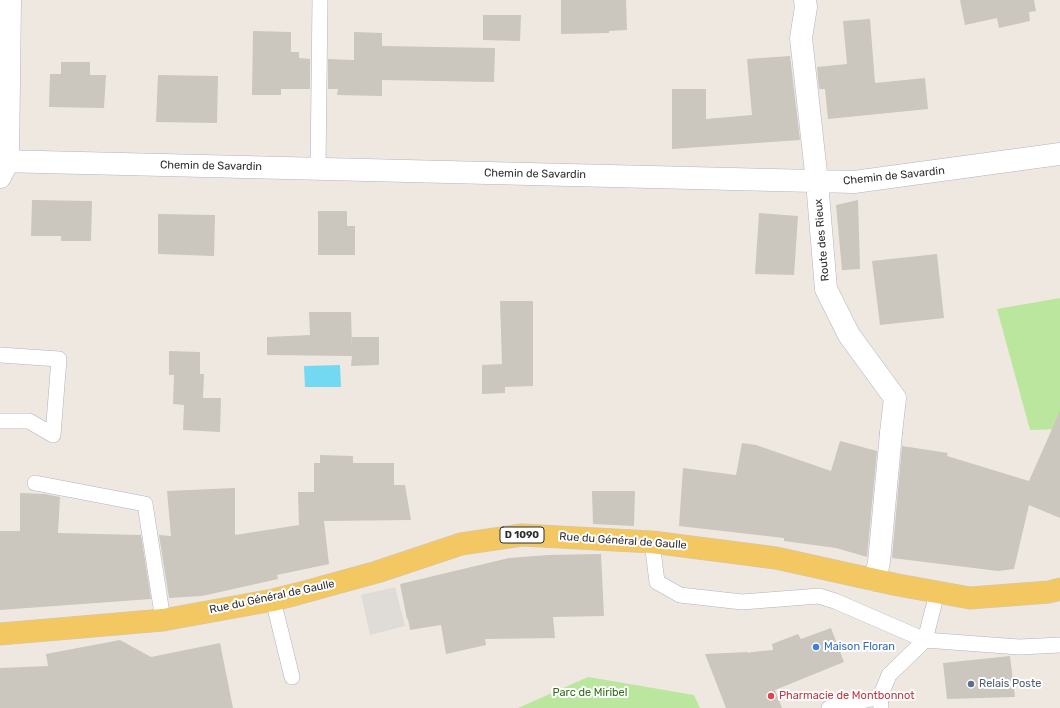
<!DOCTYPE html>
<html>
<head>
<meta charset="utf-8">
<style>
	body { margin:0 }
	canvas { display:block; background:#efe8e0 }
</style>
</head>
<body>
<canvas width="1060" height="708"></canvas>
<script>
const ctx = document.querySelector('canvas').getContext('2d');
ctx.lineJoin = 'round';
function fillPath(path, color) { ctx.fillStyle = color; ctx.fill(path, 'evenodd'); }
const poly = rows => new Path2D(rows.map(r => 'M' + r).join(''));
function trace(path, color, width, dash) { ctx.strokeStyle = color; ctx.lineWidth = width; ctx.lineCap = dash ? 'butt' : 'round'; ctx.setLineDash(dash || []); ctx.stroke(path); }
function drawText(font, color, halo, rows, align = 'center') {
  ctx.font = font + ' Rubik,sans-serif'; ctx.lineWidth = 4; ctx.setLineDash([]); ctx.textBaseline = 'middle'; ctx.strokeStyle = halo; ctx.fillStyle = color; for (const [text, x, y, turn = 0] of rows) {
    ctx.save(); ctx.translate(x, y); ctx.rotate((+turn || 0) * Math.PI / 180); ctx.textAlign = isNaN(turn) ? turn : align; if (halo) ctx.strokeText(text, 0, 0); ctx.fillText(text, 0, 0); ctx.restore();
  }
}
const green = poly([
	[1060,298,1060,429,1030,430,997,309],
	[588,677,694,695,700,708,518,708]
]);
const plaza = poly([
	[395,587,405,626,370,635,361,595]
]);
const water = poly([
	[340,365,341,387,305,387,304,366]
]);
const building = poly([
	[561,0,626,0,627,30,609,31,609,33,561,34],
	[960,0,1034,0,1036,11,1029,12,1030,21,999,28,997,18,965,25],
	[483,15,521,15,520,41,483,40],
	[870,19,875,83,925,78,928,109,828,119,825,89,819,89,817,67,847,64,843,21],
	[253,31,291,32,291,52,299,52,299,58,310,59,310,89,281,89,281,95,252,95],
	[354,32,382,33,382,46,495,48,494,82,382,80,382,96,337,95,338,89,328,89,328,59,354,60],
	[790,56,800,140,672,149,672,89,706,89,706,119,752,115,747,59],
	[61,62,90,62,90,75,106,75,104,108,49,107,50,74,61,74],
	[158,75,218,76,217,123,156,122],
	[32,200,92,201,91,241,61,241,61,236,31,236],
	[858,200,860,269,842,270,836,205],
	[318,211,347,211,347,226,355,226,355,255,318,255],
	[759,213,798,216,794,275,755,274],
	[158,214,215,215,214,256,158,254],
	[937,254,944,318,880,325,872,261],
	[500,301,533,301,533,386,505,387,505,393,482,394,482,365,502,364],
	[309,312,351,312,352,348,352,337,379,337,379,365,351,366,352,356,267,355,267,337,310,335],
	[169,351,200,352,200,374,204,374,203,398,221,398,220,432,183,430,184,405,173,404,174,375,169,375],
	[1060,411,1060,518,1029,505,1014,569,998,571,892,558,902,446,948,453,947,456,1029,481],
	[840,441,877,451,867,557,836,548,784,541,784,538,679,526,683,468,736,475,742,443,756,445,831,471],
	[320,455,353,456,353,463,394,463,394,485,405,485,411,520,324,521,329,564,277,575,278,579,202,596,169,598,159,535,171,536,167,491,235,488,235,535,299,525,298,492,314,492,314,463,320,463],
	[592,491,635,491,634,526,593,524],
	[20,493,45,494,60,497,58,533,141,535,151,599,0,610,0,531,20,531],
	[601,554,604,616,553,617,555,638,485,639,486,645,446,654,441,625,410,630,408,619,407,619,400,584,509,558,548,555],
	[831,628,844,662,775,690,782,708,726,708,705,654,748,652,748,653,752,652,773,650,772,644,798,634,801,639],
	[120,640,151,657,220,643,233,708,0,708,0,668,48,666,46,654],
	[1010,656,1015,697,947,699,943,663]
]);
const service = poly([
	[318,169,320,0],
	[0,355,59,359,53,435,29,421,0,421],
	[35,483,145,504,163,620],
	[652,542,657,582,680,595,742,602,819,596,835,601,925,640,1019,647,1060,645],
	[273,600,292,677],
	[829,708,880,697],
	[881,708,880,697,889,675,925,640,937,593]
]);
const pedestrian = poly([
	[875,580,879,562,891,433]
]);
const minor = poly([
	[805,0,806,7,801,38,817,182,826,289,849,335,895,398,891,433],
	[0,161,854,182,1060,154],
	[0,177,8,161,10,0]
]);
const primary = poly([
	[0,634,163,620,273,600,297,594,377,572,461,544,522,535,652,542,776,558,898,585,970,598,1049,592,1060,589]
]);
const markers = [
	[816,647,4,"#3f7fe0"],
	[971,684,4,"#5c6f8a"],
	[771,696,4,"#e0444e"]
];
const shields = [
	[522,535,44]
];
const shieldNames = [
	["D 1090",522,535]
];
const streetNames = [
	["Chemin de Savardin",211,166,1],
	["Chemin de Savardin",535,174,1],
	["Chemin de Savardin",894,176,-6],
	["Route des Rieux",822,240,-95],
	["Rue du Général de Gaulle",623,541,4],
	["Rue du Général de Gaulle",272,597,-12]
];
const shopNames = [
	["Maison Floran",824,647]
];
const serviceNames = [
	["Relais Poste",979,684]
];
const parkNames = [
	["Parc de Miribel",590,693]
];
const healthNames = [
	["Pharmacie de Montbonnot",779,696]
];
fillPath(green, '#bae69d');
fillPath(plaza, '#dfdbd7');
fillPath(water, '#73d8f1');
fillPath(building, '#cbc6be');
trace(service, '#b0b4be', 16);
trace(pedestrian, '#b0b4be', 23);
trace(minor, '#b0b4be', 23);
trace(primary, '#c9c9c9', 23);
trace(service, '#fff', 15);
trace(pedestrian, '#fff', 22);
trace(minor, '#fff', 22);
trace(primary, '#f3c761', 22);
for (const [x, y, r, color] of markers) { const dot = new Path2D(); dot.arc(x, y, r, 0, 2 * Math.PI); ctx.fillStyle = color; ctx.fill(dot); trace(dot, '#fff', 1.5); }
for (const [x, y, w] of shields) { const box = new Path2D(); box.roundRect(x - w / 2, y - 8, w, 16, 3); ctx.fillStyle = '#fff'; ctx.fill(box); trace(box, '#2e2e2e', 1); }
drawText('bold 10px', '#2e2e2e', null, shieldNames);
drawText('11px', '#2e2e2e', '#fff', streetNames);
drawText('11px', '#366cbe', '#fff', shopNames, 'left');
drawText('11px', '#4e5e75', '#fff', serviceNames, 'left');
drawText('11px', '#316e1a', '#fff', parkNames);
drawText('11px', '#be3a42', '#fff', healthNames, 'left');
</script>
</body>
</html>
